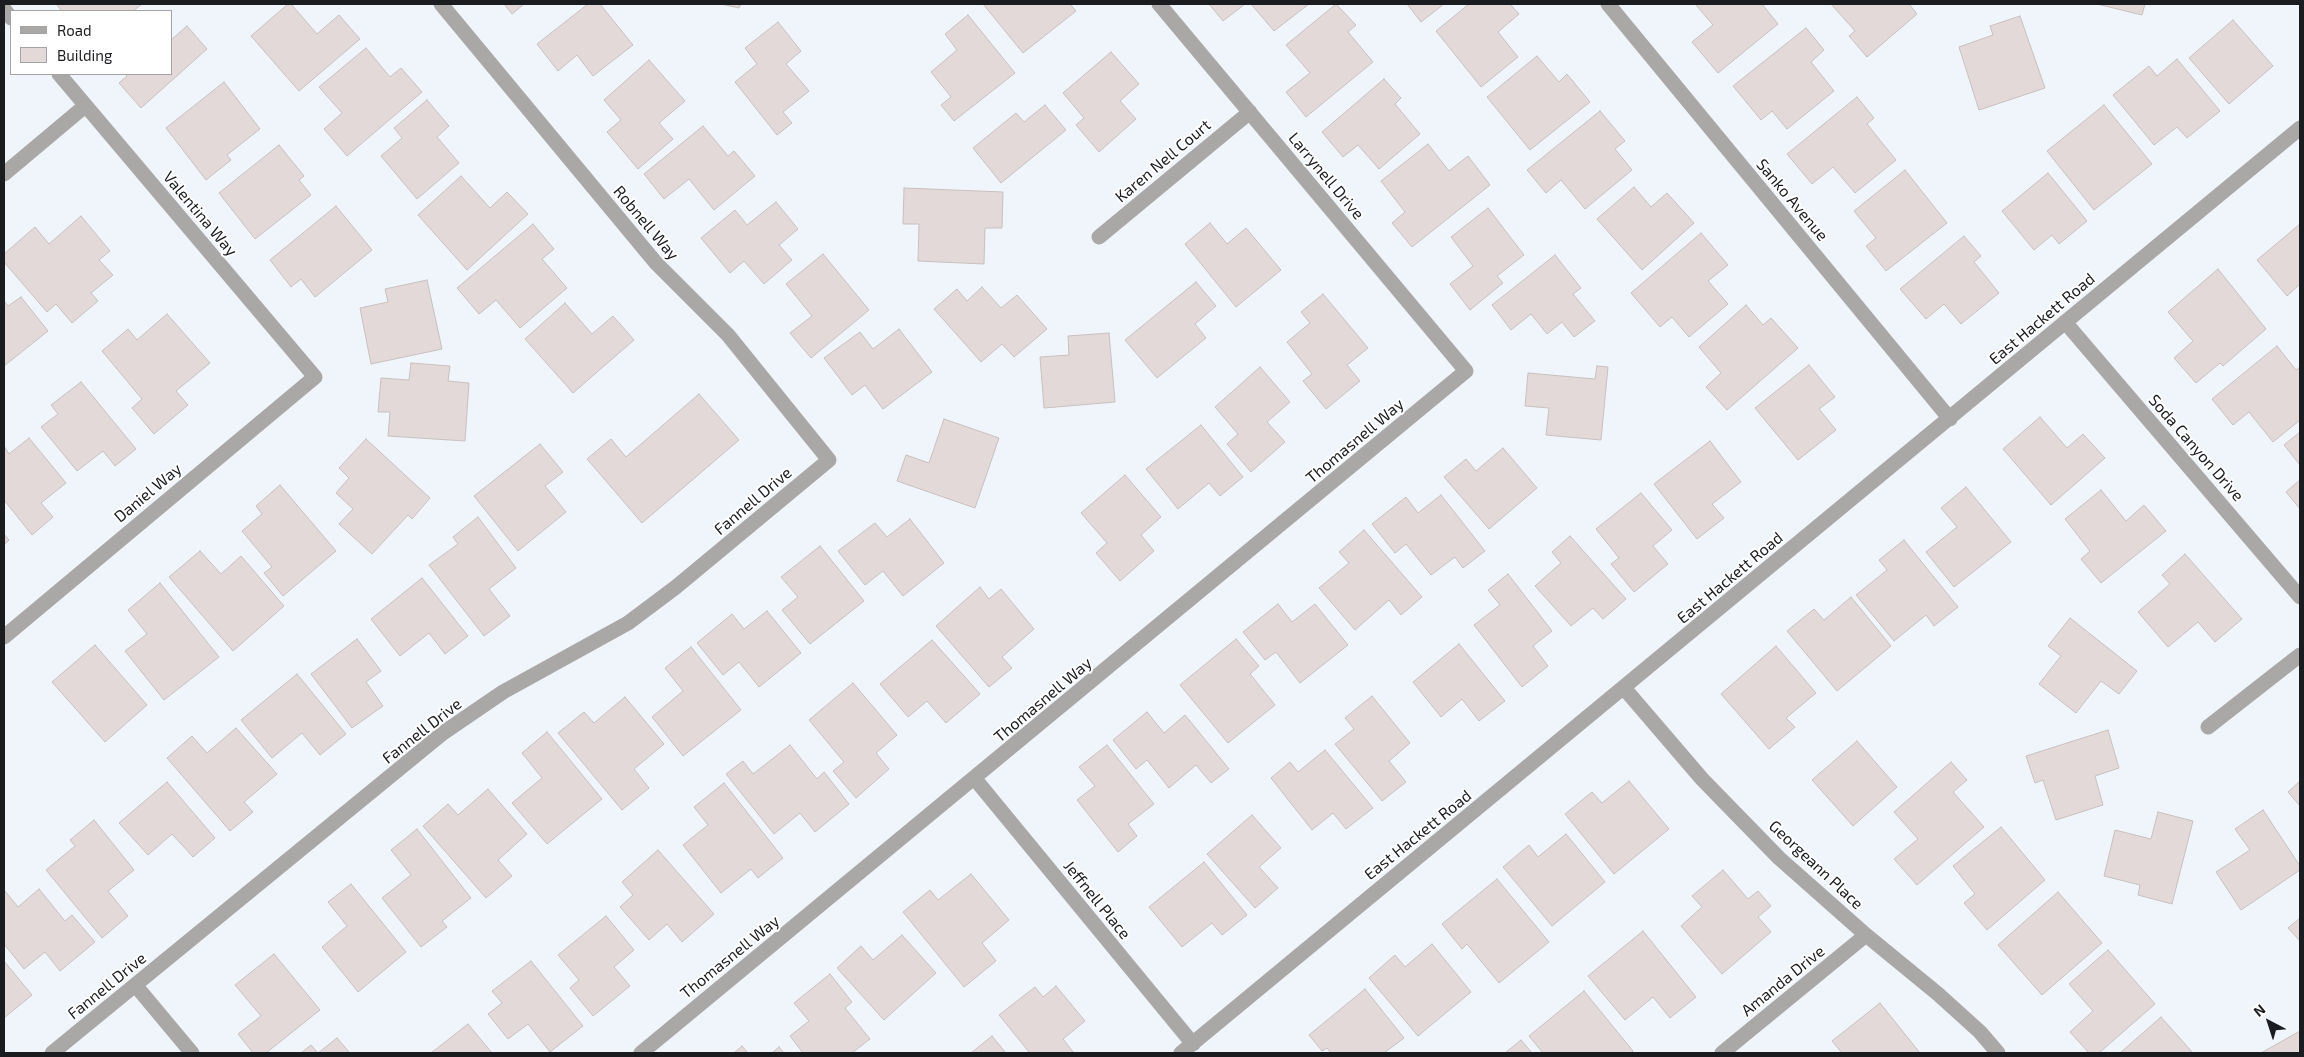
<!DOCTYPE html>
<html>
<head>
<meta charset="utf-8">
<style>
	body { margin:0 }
	#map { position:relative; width:2304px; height:1057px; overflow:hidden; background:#eff5fb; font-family:"Exo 2",sans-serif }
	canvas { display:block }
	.frame { position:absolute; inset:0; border:5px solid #1b1c1f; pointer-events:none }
	.legend { position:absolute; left:10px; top:10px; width:162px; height:65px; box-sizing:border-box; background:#fff; border:1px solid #a4a4a5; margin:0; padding:6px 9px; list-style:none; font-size:15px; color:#1b1c1f }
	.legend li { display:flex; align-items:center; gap:10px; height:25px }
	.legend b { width:25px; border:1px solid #a4a4a5 }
	.north { position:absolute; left:2244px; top:997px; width:50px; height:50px; -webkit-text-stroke:4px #fff; paint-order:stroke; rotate:320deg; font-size:14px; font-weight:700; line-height:20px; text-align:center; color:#1b1c1f }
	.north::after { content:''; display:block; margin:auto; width:18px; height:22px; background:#1b1c1f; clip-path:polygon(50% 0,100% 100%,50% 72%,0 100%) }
</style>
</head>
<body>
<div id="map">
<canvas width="2304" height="1057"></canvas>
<div class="frame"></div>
<ul class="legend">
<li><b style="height:6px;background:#aaa7a7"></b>Road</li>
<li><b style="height:14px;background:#e2d9d8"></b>Building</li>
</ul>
<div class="north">N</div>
</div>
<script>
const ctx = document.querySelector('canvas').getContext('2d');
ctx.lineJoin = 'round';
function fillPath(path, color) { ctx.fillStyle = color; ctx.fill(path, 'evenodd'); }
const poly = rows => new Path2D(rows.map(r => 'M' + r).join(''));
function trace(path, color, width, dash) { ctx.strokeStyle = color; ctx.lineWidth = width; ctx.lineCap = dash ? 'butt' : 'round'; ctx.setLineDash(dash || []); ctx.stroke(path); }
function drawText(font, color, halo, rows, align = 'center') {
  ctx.font = font + ' "Exo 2",sans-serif'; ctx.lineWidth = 4; ctx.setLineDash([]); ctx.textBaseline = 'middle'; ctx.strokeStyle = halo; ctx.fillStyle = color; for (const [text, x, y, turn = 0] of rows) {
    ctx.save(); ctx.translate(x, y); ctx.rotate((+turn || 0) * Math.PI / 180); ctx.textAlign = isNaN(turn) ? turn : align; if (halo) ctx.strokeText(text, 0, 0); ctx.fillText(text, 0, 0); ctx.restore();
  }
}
const building = poly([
	[56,4,142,4,133,11,62,11,56,4],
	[288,4,291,4,317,34,339,15,360,39,299,91,251,36,288,4],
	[504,4,524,4,512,14,504,4],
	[588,4,600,4,633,45,593,76,577,55,558,71,537,44,588,4],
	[721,4,741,4,739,8,721,4],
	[983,4,1070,4,1076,11,1023,53,983,4],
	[1209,4,1245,4,1223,21,1209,4],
	[1251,4,1309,4,1274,31,1251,4],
	[1336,4,1356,25,1348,32,1373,62,1306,117,1286,92,1310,73,1286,45,1336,4],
	[1407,4,1444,4,1421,22,1407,4],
	[1469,4,1510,4,1519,14,1498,32,1518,57,1481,87,1436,31,1469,4],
	[1698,4,1762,4,1778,24,1718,73,1692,42,1713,25,1696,5,1698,4],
	[1831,4,1909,4,1917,14,1867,57,1849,36,1855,31,1831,4],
	[2097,4,2145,4,2142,15,2097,4],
	[968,15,1015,73,954,121,941,105,951,97,931,72,957,50,945,34,968,15],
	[2020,16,2045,88,1979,110,1959,47,1993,35,1990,26,2020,16],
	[2233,20,2273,66,2229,104,2189,58,2233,20],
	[778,22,801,51,786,64,809,91,783,112,792,123,777,135,735,82,757,64,745,48,778,22],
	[187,26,207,49,141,108,119,83,127,76,125,74,171,74,171,40,187,26],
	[1806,28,1824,50,1811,62,1834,91,1787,129,1772,111,1761,120,1733,86,1806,28],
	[366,48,390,77,401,68,422,92,347,156,324,129,342,113,319,87,366,48],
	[1111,52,1139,84,1120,101,1136,119,1099,152,1076,125,1084,118,1063,93,1111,52],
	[1537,56,1559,82,1567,74,1590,102,1530,150,1487,97,1537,56],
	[2177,59,2220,111,2187,138,2177,127,2154,145,2113,95,2149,66,2157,76,2177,59],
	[649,60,685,101,659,123,673,139,638,169,607,132,621,120,604,100,649,60],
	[1384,79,1401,98,1395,104,1420,134,1379,169,1358,145,1343,157,1322,132,1384,79],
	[224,82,260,129,227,155,231,160,206,180,166,128,224,82],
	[1857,97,1874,118,1867,124,1896,160,1855,193,1833,167,1812,184,1787,154,1857,97],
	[427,100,449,126,437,137,459,163,417,199,381,156,402,138,394,128,427,100],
	[1045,105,1066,130,1001,183,973,148,1016,113,1024,122,1045,105],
	[2104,105,2152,164,2094,210,2047,151,2104,105],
	[1600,111,1625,141,1615,149,1632,170,1585,209,1561,180,1546,193,1527,170,1600,111],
	[703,126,728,156,734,151,755,176,714,210,689,179,664,199,644,174,703,126],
	[1428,144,1449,171,1468,156,1490,185,1412,247,1392,223,1405,212,1381,181,1428,144],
	[279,145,304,176,299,180,311,195,255,239,219,193,279,145],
	[1905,170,1947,223,1886,271,1866,246,1876,238,1854,211,1905,170],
	[2048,173,2087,221,2059,244,2052,235,2034,250,2002,211,2048,173],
	[461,176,490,208,507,192,528,214,467,270,418,215,461,176],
	[1634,187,1651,207,1667,193,1694,223,1642,270,1597,219,1634,187],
	[904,188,1003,192,1002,228,985,228,984,264,918,261,919,224,903,224,904,188],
	[776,202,798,229,779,245,792,260,764,284,744,261,730,273,701,238,735,210,747,225,776,202],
	[336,206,372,250,315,297,301,279,291,287,270,260,336,206],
	[1488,208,1524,255,1497,276,1503,283,1470,310,1450,284,1473,266,1451,237,1488,208],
	[81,216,110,251,99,260,113,275,91,293,98,301,72,323,56,304,47,312,4,262,4,254,35,227,49,244,81,216],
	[1210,223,1227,244,1246,228,1281,270,1236,307,1185,244,1210,223],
	[533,224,554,249,542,259,567,288,520,328,496,300,479,314,457,288,533,224],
	[2300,224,2300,284,2287,296,2257,260,2300,224],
	[1701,233,1728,265,1708,281,1728,304,1689,337,1672,317,1660,327,1631,293,1701,233],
	[1964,236,1981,256,1974,262,1999,293,1961,324,1944,304,1926,319,1900,289,1964,236],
	[823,254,869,310,811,358,790,333,812,316,786,284,823,254],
	[1555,255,1581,288,1573,294,1595,321,1574,337,1562,322,1547,334,1531,314,1511,330,1492,305,1555,255],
	[2218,269,2266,329,2223,366,2220,363,2196,383,2174,358,2193,341,2168,312,2218,269],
	[427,280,442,349,371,364,360,308,388,302,385,289,427,280],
	[1196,282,1216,306,1195,324,1206,338,1157,378,1125,340,1196,282],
	[982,287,1001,308,1017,295,1047,329,1014,357,1002,344,981,362,934,309,957,289,967,301,982,287],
	[1323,294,1368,348,1347,365,1360,381,1326,409,1303,381,1312,374,1287,342,1310,323,1301,312,1323,294],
	[21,297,48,331,4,366,4,301,8,306,21,297],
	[565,303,592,334,613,316,634,340,573,393,525,339,565,303],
	[1746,305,1763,325,1771,318,1798,348,1727,410,1706,387,1721,373,1699,347,1746,305],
	[167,314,210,363,176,391,188,405,154,434,132,408,142,399,102,351,128,329,137,340,167,314],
	[899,329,932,372,883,409,865,385,852,395,824,358,860,332,873,349,899,329],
	[1109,333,1115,402,1044,408,1040,357,1069,355,1068,336,1109,333],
	[2277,346,2296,370,2300,367,2300,420,2273,442,2249,412,2233,425,2212,399,2277,346],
	[411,363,450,366,448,381,469,383,465,441,388,436,390,412,378,412,381,378,409,380,411,363],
	[1809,365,1835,397,1819,409,1836,430,1798,460,1755,408,1809,365],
	[1597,366,1608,367,1601,440,1546,435,1549,408,1525,406,1528,373,1595,379,1597,366],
	[1260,367,1290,402,1267,422,1285,442,1251,472,1227,444,1238,434,1215,407,1260,367],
	[81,382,136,449,115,466,103,451,77,471,41,427,58,414,51,405,81,382],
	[699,394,739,440,642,523,587,459,611,439,626,457,699,394],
	[2040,417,2067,448,2083,434,2105,458,2051,505,2003,449,2040,417],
	[944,419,999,438,975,508,897,481,906,455,929,463,944,419],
	[1201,425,1243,477,1220,496,1209,483,1178,509,1146,469,1201,425],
	[2300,432,2300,465,2284,445,2300,432],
	[29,438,66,483,41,503,53,517,32,535,4,500,4,446,9,454,29,438],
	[366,439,430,498,412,519,408,515,372,554,339,524,353,509,336,493,349,478,339,468,366,439],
	[1710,441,1741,482,1712,504,1724,518,1697,539,1654,484,1710,441],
	[540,444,563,472,545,486,566,512,518,551,474,496,540,444],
	[1503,448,1537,488,1489,529,1444,477,1466,459,1476,471,1503,448],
	[1125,475,1161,517,1141,535,1154,551,1120,581,1096,553,1107,543,1081,513,1125,475],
	[2300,480,2300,509,2286,492,2300,480],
	[280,485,336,551,283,596,264,573,272,567,242,531,262,514,256,506,280,485],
	[1966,487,2011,542,1954,587,1926,552,1957,527,1941,508,1966,487],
	[2101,490,2126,521,2144,505,2166,531,2101,583,2081,559,2090,551,2065,519,2101,490],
	[1641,493,1672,530,1653,546,1668,564,1634,592,1611,564,1619,558,1596,529,1641,493],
	[1441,495,1485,551,1463,568,1455,557,1431,575,1406,544,1395,553,1372,524,1406,497,1418,513,1441,495],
	[478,517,516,568,489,589,510,616,484,636,429,565,458,544,453,537,478,517],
	[910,519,944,563,903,596,883,571,865,585,838,551,875,523,887,537,910,519],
	[1364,530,1422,597,1401,615,1389,600,1355,630,1319,588,1349,563,1339,552,1364,530],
	[4,534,9,540,4,545,4,534],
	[1570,536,1626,599,1603,619,1593,608,1571,626,1535,586,1561,563,1552,552,1570,536],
	[1904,540,1958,607,1934,626,1926,615,1894,641,1856,595,1887,570,1879,560,1904,540],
	[820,546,864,601,810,644,782,610,798,597,781,577,820,546],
	[200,551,221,574,241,556,284,606,233,651,169,577,200,551],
	[2185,554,2242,619,2215,642,2198,622,2168,647,2138,612,2170,584,2162,575,2185,554],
	[1508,574,1552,631,1533,646,1548,666,1522,687,1474,625,1500,605,1488,590,1508,574],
	[422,578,468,636,445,654,429,633,400,656,371,619,422,578],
	[160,583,219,657,164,700,125,651,147,634,128,610,160,583],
	[980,587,989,599,1001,589,1034,629,1002,657,1012,668,989,687,936,626,980,587],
	[1851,597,1891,646,1837,691,1787,631,1814,609,1824,620,1851,597],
	[1278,604,1292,622,1315,604,1348,645,1300,683,1276,652,1265,660,1243,632,1278,604],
	[767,611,801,653,759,687,739,662,723,675,697,643,732,614,744,629,767,611],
	[2070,618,2137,671,2119,694,2101,681,2076,713,2039,684,2061,656,2048,646,2070,618],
	[357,639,381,671,366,682,383,706,352,728,311,674,357,639],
	[1236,639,1259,666,1250,674,1275,705,1228,743,1180,685,1236,639],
	[932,640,980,694,946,723,927,701,908,717,880,684,932,640],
	[1459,644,1505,701,1479,721,1462,699,1441,717,1413,682,1459,644],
	[95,645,147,705,105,742,52,682,95,645],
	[1776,646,1816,693,1786,718,1795,727,1769,749,1721,694,1776,646],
	[691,647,741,710,683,756,652,717,683,691,665,668,691,647],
	[297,674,346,734,320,755,302,733,272,758,241,720,297,674],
	[853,683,897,735,876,753,889,769,856,798,833,771,844,762,809,720,853,683],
	[1372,696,1410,743,1389,761,1406,782,1382,801,1335,744,1354,729,1345,718,1372,696],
	[625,697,664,744,634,769,649,788,622,810,558,733,584,712,594,723,625,697],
	[1147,712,1164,733,1185,715,1229,769,1211,783,1196,765,1169,788,1147,760,1136,769,1113,740,1147,712],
	[236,728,277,774,244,802,253,812,230,831,167,758,192,736,207,753,236,728],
	[2108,730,2119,768,2095,776,2103,805,2056,820,2043,780,2035,783,2026,756,2108,730],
	[547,732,602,799,547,844,512,803,542,778,522,753,547,732],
	[1857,741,1897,787,1853,826,1812,780,1857,741],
	[790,745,817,779,824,772,849,804,815,832,800,813,774,834,726,774,743,761,753,774,790,745],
	[1107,745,1154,804,1128,824,1137,836,1118,852,1077,800,1095,786,1079,767,1107,745],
	[1325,750,1373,808,1346,829,1333,813,1312,830,1271,778,1290,762,1298,772,1325,750],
	[1951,762,1967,780,1953,792,1984,827,1917,885,1894,859,1918,839,1894,812,1951,762],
	[1629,781,1669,829,1614,874,1565,814,1592,792,1602,803,1629,781],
	[2300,781,2300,806,2288,792,2300,781],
	[167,782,215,838,193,857,172,834,148,855,119,823,167,782],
	[724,783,783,858,758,878,751,869,721,893,683,845,708,825,694,807,724,783],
	[488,789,527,834,498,860,512,876,486,898,423,826,448,804,458,815,488,789],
	[2263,810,2300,866,2300,870,2241,910,2216,872,2250,850,2235,829,2263,810],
	[2158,812,2193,821,2172,904,2138,895,2140,885,2104,876,2115,830,2151,839,2158,812],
	[1252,815,1281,848,1259,867,1278,888,1255,908,1207,854,1252,815],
	[94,820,134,870,108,891,128,916,102,938,46,870,75,846,70,840,94,820],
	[2001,827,2045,880,1987,930,1964,903,1975,894,1953,866,2001,827],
	[417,829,471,898,442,921,447,927,421,947,382,898,411,875,391,850,417,829],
	[1566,834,1605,882,1552,926,1503,867,1529,845,1538,857,1566,834],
	[658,850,714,914,682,942,667,924,649,940,620,907,633,895,622,882,658,850],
	[1204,862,1247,915,1222,935,1212,923,1182,947,1149,907,1204,862],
	[1723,870,1748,899,1758,891,1771,906,1758,917,1771,932,1722,974,1681,926,1702,907,1692,896,1723,870],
	[971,874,1009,920,982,943,996,961,964,987,903,912,930,890,938,900,971,874],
	[1497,879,1549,942,1499,983,1467,944,1462,949,1442,924,1497,879],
	[351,884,406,952,358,992,322,947,347,926,328,902,351,884],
	[39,889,65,921,72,915,95,942,60,971,45,952,24,969,4,944,4,892,5,891,18,907,39,889],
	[2058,892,2102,943,2042,995,1998,945,2058,892],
	[606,916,634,950,614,967,630,986,593,1016,570,988,579,980,558,955,606,916],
	[2300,918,2300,941,2288,928,2300,918],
	[1643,931,1696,997,1670,1018,1653,997,1625,1020,1588,976,1643,931],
	[902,935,936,973,884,1020,837,968,861,946,873,960,902,935],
	[1432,944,1471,992,1418,1036,1369,978,1395,955,1405,967,1432,944],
	[2108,950,2155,1004,2099,1053,2089,1053,2070,1032,2093,1011,2069,984,2108,950],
	[274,954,320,1010,266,1053,253,1053,238,1034,261,1016,235,985,274,954],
	[4,961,32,995,4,1018,4,961],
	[531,961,583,1026,550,1052,528,1024,508,1039,488,1014,502,1003,492,991,531,961],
	[830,974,852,1002,845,1008,870,1039,852,1053,803,1053,790,1036,809,1021,794,1003,830,974],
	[1056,986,1085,1021,1063,1039,1074,1053,1027,1053,1029,1052,999,1015,1035,987,1043,997,1056,986],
	[1365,989,1404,1038,1384,1053,1331,1053,1327,1048,1322,1051,1309,1035,1365,989],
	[1584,991,1633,1051,1631,1053,1543,1053,1529,1036,1584,991],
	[1880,1003,1920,1053,1842,1053,1832,1041,1880,1003],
	[2161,1017,2193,1053,2120,1053,2161,1017],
	[468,1024,492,1053,431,1053,468,1024],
	[2300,1031,2300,1053,2261,1053,2300,1031],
	[992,1036,1006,1053,971,1053,992,1036],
	[337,1038,350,1053,301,1053,311,1045,318,1053,337,1038],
	[1521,1040,1532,1053,1505,1053,1521,1040],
	[742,1046,748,1053,734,1053,742,1046],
	[779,1047,784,1053,772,1053,779,1047]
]);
const street = poly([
	[1608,4,1950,419],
	[4,9,11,18],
	[4,174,85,106],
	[1099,237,1250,112],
	[2065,322,2300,597],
	[4,637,315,377,59,74],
	[1624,688,1702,779,1779,858,1866,935,1938,994,1980,1032,1998,1053],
	[2208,727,2300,655],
	[975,779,1193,1044],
	[136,986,192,1053],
	[52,1053,443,733,503,692,628,623,676,587,829,460,728,335,656,263,441,4],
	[641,1053,1466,371,1159,4],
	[1181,1053,2300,128],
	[1722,1053,1866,935]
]);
const streetNames = [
	["Karen Nell Court",1163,161,-40],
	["Larrynell Drive",1326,176,50],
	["Sanko Avenue",1792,200,50],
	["Valentina Way",200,214,50],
	["Robnell Way",646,223,50],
	["East Hackett Road",2042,319,-40],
	["Thomasnell Way",1355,441,-40],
	["Soda Canyon Drive",2196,448,49],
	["Daniel Way",148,493,-40],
	["Fannell Drive",753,501,-40],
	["East Hackett Road",1730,578,-40],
	["Thomasnell Way",1043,700,-40],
	["Fannell Drive",422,731,-38],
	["East Hackett Road",1418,835,-39],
	["Georgeann Place",1816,865,43],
	["Jeffnell Place",1097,900,51],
	["Thomasnell Way",730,957,-39],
	["Amanda Drive",1783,981,-39],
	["Fannell Drive",107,986,-39]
];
fillPath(building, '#e2d9d8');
trace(building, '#c8bfbe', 1);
trace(street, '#aaa7a7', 15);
drawText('16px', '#1b1c1f', '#fff', streetNames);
</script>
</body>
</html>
